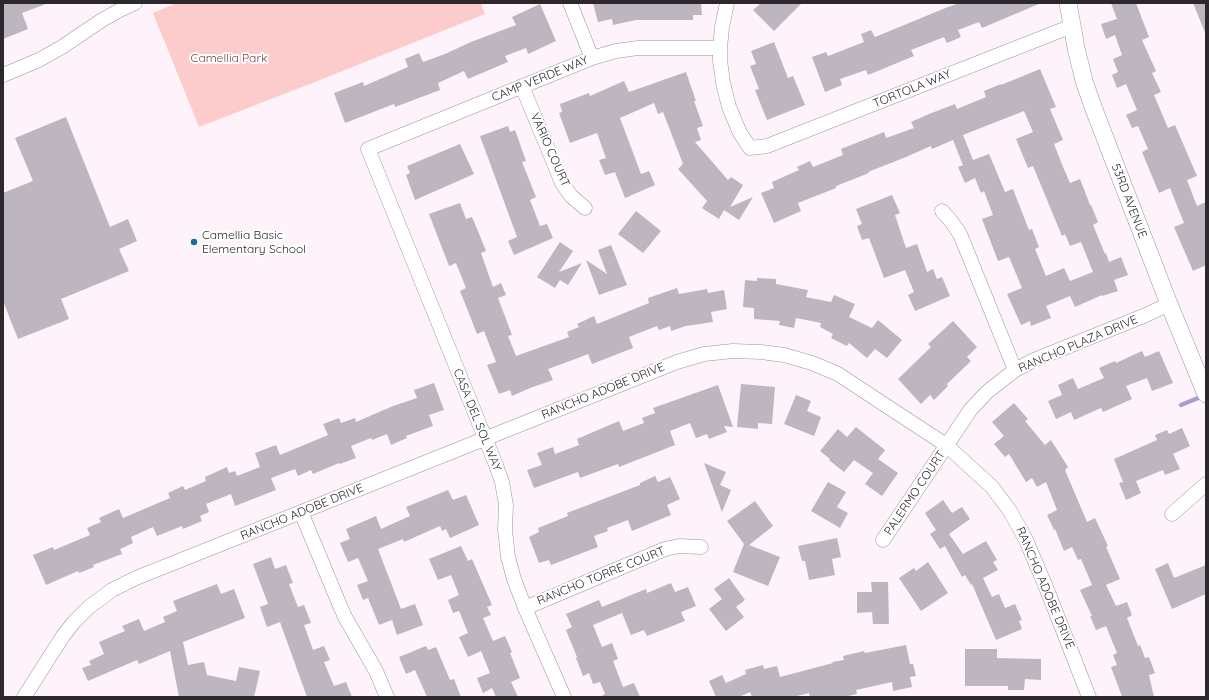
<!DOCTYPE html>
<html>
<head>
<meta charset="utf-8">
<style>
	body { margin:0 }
	#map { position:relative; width:1209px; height:700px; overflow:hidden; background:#fef3fa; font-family:Quicksand,sans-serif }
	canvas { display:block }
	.frame { position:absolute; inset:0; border:4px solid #2c282b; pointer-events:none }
</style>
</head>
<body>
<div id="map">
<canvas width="1209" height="700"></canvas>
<div class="frame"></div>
</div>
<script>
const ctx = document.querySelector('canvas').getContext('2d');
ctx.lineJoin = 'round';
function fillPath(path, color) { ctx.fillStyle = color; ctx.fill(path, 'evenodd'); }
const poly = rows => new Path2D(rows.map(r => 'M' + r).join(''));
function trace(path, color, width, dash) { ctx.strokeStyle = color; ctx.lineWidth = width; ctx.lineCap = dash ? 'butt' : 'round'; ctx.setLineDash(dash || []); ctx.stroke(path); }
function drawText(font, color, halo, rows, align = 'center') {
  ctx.font = font + ' Quicksand,sans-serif'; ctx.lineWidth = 4; ctx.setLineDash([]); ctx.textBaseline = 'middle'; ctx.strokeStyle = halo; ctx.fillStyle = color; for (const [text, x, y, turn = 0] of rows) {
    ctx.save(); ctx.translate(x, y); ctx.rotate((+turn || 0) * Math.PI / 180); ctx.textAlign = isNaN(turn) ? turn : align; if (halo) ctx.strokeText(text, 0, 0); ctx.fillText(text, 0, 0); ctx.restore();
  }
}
const green = poly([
	[177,3,481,3,485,14,320,80,199,127,153,13]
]);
const stream = poly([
	[1181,405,1203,396]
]);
const building = poly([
	[3,3,46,3,46,4,22,13,28,29,3,39],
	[593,3,701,3,702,15,693,15,693,20,636,20,613,25,612,19,598,22],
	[761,3,802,3,774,31,753,10],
	[960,3,1041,3,982,28,979,22,958,30,961,37,947,43,944,37,911,50,914,56,868,75,866,70,840,79,842,85,825,92,812,57,826,52,828,56,864,42,861,34,871,30,875,37,948,7],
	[1111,3,1136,3,1149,37,1142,40,1156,71,1152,73,1161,92,1154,95,1168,128,1175,125,1197,176,1187,180,1197,206,1206,202,1206,265,1193,271,1174,227,1184,223,1170,188,1159,193,1142,152,1148,149,1138,126,1132,128,1126,115,1137,110,1126,84,1117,88,1112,75,1118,72,1113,59,1122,55,1115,35,1106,39,1101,24,1117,19],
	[1193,3,1206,3,1206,35],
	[540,4,556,41,528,54,526,48,505,56,508,62,468,79,464,71,438,83,440,90,395,107,394,104,345,123,334,93,363,82,364,86,408,67,405,59,419,53,423,62,445,54,471,42,516,25,512,17],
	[774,42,788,78,793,76,805,105,767,120,755,90,759,89,750,66,756,64,751,51],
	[1040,69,1056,107,1050,109,1063,140,1054,144,1063,167,1070,183,1080,179,1090,205,1091,205,1098,222,1093,225,1105,254,1106,253,1109,262,1121,257,1128,275,1114,280,1118,291,1102,296,1102,295,1075,307,1070,296,1046,306,1051,318,1031,326,1030,321,1021,325,1007,294,1022,288,1009,257,998,261,982,219,993,215,984,191,981,193,975,178,965,183,958,167,963,165,953,140,932,149,931,146,906,157,868,172,869,173,836,186,836,188,798,203,801,211,774,223,761,193,774,188,772,182,799,170,797,167,810,161,813,167,843,155,841,149,884,132,886,138,914,128,911,122,929,114,955,104,957,109,986,97,984,91,1001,84,1001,85],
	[1024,111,1033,132,1016,139,1028,168,1033,166,1062,236,1065,234,1070,246,1081,242,1093,272,1070,281,1064,268,1046,276,1035,249,1039,247,1032,229,1029,230,1013,189,1005,192,989,154,973,160,963,135],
	[686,72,696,101,694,101,703,126,697,128,701,140,695,142,728,180,731,177,743,185,730,207,753,197,739,220,724,210,719,219,702,208,707,201,678,169,683,164,663,112,658,114,654,103,620,118,641,174,649,171,655,185,625,198,615,172,605,175,599,160,606,158,597,133,570,143,559,113,562,112,560,104,589,93,590,96,624,81,629,92],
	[66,117,110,227,128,219,137,241,119,249,129,271,61,299,69,319,18,339,3,301,3,193,33,181,15,138],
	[508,126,510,132,515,130,526,161,522,162,536,197,530,200,540,226,547,224,553,238,514,255,508,241,517,237,480,136],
	[460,144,474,174,415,200,406,175,410,173,407,166],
	[892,195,900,213,895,215,906,248,917,244,927,272,933,269,937,279,942,277,950,296,915,311,908,295,914,292,905,270,884,278,869,238,862,240,857,226,862,224,856,209],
	[460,203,466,219,472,217,480,236,486,251,481,253,493,287,501,283,506,295,498,298,512,335,508,336,516,356,569,337,567,332,579,327,577,324,594,316,597,324,649,303,648,298,677,288,679,294,707,289,708,293,724,290,727,309,711,312,713,322,686,326,671,331,670,326,659,330,657,326,629,337,633,348,592,364,588,354,578,358,548,369,553,380,530,388,512,396,510,390,499,394,487,365,496,362,484,331,477,334,460,291,466,288,456,263,449,266,429,214],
	[636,211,661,231,643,253,618,234],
	[560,242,573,251,559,272,582,263,568,285,560,280,555,288,537,277],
	[611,245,627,285,599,295,586,260,607,274,598,250],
	[757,278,776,279,776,284,808,290,806,297,831,302,834,295,855,304,849,317,872,328,878,320,902,340,887,358,875,349,867,358,849,343,847,346,831,338,833,334,820,327,821,323,796,318,794,328,779,325,780,321,754,319,754,308,743,307,745,280,757,281],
	[953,321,977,347,967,357,971,361,947,384,948,386,934,400,930,395,921,404,898,379,931,347,928,344],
	[1142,351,1145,357,1159,351,1173,383,1152,391,1147,378,1126,386,1132,399,1103,412,1101,408,1074,420,1071,412,1056,419,1048,401,1062,395,1058,385,1073,378,1078,389,1104,378,1099,368,1115,361,1116,363],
	[434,383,444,410,429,415,433,426,406,436,407,438,391,445,387,434,372,440,371,438,351,446,356,458,340,464,339,463,313,474,311,470,298,476,295,469,271,478,276,490,235,506,231,494,206,504,209,512,200,516,202,521,183,529,182,526,157,536,153,527,131,537,133,543,120,549,122,554,93,565,94,567,79,573,78,571,46,585,33,555,53,547,54,550,90,535,87,528,101,522,99,518,119,509,123,518,170,498,168,493,183,486,185,490,206,481,205,477,227,467,229,473,235,471,237,476,260,467,255,453,276,445,280,455,328,435,323,424,339,418,341,423,355,418,356,422,393,406,417,398,414,390],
	[741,384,775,387,772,424,758,423,758,429,737,427],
	[718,385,733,427,724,426,727,432,709,439,707,434,696,438,690,423,670,431,675,445,619,467,618,464,580,478,578,472,534,488,527,470,542,465,537,453,553,447,555,454,579,445,577,439,619,421,623,431,644,423,642,418,655,413,653,408],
	[796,395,811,401,807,411,821,417,814,436,784,424],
	[1014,403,1028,419,1025,421,1045,445,1051,440,1068,467,1065,470,1087,522,1095,518,1108,546,1106,547,1120,579,1106,585,1116,606,1127,602,1132,615,1127,618,1138,646,1140,645,1145,658,1149,657,1155,673,1149,675,1154,697,1122,697,1120,691,1111,667,1117,665,1113,655,1117,653,1106,626,1096,630,1090,616,1092,616,1080,590,1092,585,1081,559,1078,560,1072,547,1064,551,1055,529,1054,530,1047,515,1057,510,1046,482,1037,487,1032,478,1026,482,1009,454,1005,457,994,444,1004,436,992,422],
	[856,427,885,450,878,459,898,473,882,496,865,484,873,473,854,460,844,472,829,460,830,459,820,451,838,429,847,437],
	[1182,428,1190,446,1173,454,1180,469,1165,475,1163,470,1136,481,1141,493,1126,500,1119,483,1123,482,1114,459,1157,440,1155,435,1167,430,1169,434],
	[704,463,726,472,720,485,731,490,722,512],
	[655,476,658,482,670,477,680,499,667,505,671,515,632,531,628,520,607,528,608,531,594,536,598,547,551,565,549,560,539,563,529,537,539,532,538,528,568,516,567,513,640,485,640,483],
	[828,482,846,492,837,507,848,513,840,528,811,511],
	[448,490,453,500,466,495,479,525,450,538,446,529,442,531,440,526,404,542,403,539,378,549,401,609,415,604,423,625,397,635,392,620,379,625,368,598,363,600,357,585,368,581,358,558,348,562,340,543,350,539,346,529,376,516,381,529,410,516,406,507],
	[943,500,952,513,962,507,970,519,949,534,963,554,986,541,997,560,993,562,998,570,983,578,992,597,999,594,1005,608,1015,604,1022,620,1019,621,1022,629,996,640,972,584,971,585,965,575,962,577,945,546,940,549,930,534,936,530,925,513],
	[755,501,773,526,749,545,780,557,768,586,733,572,744,544,727,521],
	[837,538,841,557,832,559,835,575,809,580,805,561,802,561,798,546],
	[461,546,468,561,472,559,492,605,487,607,491,615,483,618,493,641,505,636,512,652,510,653,520,678,511,682,518,697,496,697,492,688,483,693,477,678,490,673,481,651,468,657,459,637,468,633,460,613,459,611,453,613,448,600,459,595,451,575,438,580,429,559],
	[271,557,275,569,286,565,293,583,289,584,298,607,304,605,311,623,304,625,313,650,324,646,330,660,324,662,334,686,346,682,352,697,307,697,280,622,267,627,260,607,268,604,253,564],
	[928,562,948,593,921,611,899,578,914,568,916,571],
	[1168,563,1174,578,1206,565,1206,594,1172,609,1155,569],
	[729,578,745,600,736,607,744,617,726,631,709,609,722,599,714,589],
	[871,582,888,582,889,624,873,624,872,612,857,613,857,592,872,592],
	[671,583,675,592,688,587,696,606,681,612,685,621,647,636,644,630,631,635,622,613,593,625,602,647,612,643,618,659,613,661,623,687,634,683,640,697,600,697,605,694,600,682,593,684,589,673,583,676,576,658,577,657,566,630,572,627,566,614,599,600,602,607,646,589,647,593],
	[217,584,221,594,234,589,245,618,183,642,188,665,204,662,207,675,236,681,239,667,260,671,254,697,179,697,170,651,139,664,137,660,88,681,82,668,91,665,89,661,104,654,99,642,125,631,122,626,139,619,144,631,165,622,163,617,177,611,173,601],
	[906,645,910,664,913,664,916,676,910,677,912,687,893,691,892,682,856,690,857,694,844,697,810,697,809,693,793,697,752,697,750,692,739,697,716,697,709,681,722,675,726,683,746,674,745,670,763,665,764,669,777,666,780,677,833,663,832,662,844,660,843,656,864,651,865,653],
	[426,646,428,650,436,647,450,680,454,679,461,697,427,697,415,670,406,674,399,657],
	[965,649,997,649,997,658,1041,659,1041,680,1025,679,1024,690,1008,690,1008,686,965,686]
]);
const minor = poly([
	[570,3,592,58],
	[727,3,722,27,720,48,720,60,723,83,729,107,740,133,750,148,767,146,1072,26],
	[3,75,39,60,62,47,102,20,120,10,135,3],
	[522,86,562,183,571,196,585,208],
	[942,211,951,221,960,234,1015,370],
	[301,512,338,601,345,617,376,671,387,697],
	[1172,514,1206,484],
	[883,540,971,409,987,392,1015,370,1034,360,1146,315,1169,304],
	[525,608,665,549,679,546,701,547],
	[24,697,63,636,74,622,89,607,112,590,136,578,677,362,704,354,733,351,761,352,784,355,812,363,838,374,946,445,992,487,1010,511,1026,540,1046,587,1089,697],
	[564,697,525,608,514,579,508,557,505,530,506,505,502,482,496,465,368,149,592,58,616,51,638,48,720,48]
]);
const tertiary = poly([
	[1068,3,1076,48,1084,81,1095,112,1169,304,1206,394]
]);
const markers = [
	[194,242,4,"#186f9f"]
];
const parkNames = [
	["Camellia Park",229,58]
];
const streetNames = [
	["CAMP VERDE WAY",540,79,-22],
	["TORTOLA WAY",912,89,-22],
	["VARIO COURT",550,150,66],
	["53RD AVENUE",1129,201,69],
	["RANCHO PLAZA DRIVE",1078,344,-23],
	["RANCHO ADOBE DRIVE",603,391,-22],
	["CASA DEL SOL WAY",477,420,68],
	["PALERMO COURT",915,493,-56],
	["RANCHO ADOBE DRIVE",302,512,-22],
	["RANCHO TORRE COURT",601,576,-22],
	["RANCHO ADOBE DRIVE",1045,588,67]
];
const poiNames = [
	["Camellia Basic",202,235],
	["Elementary School",202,249]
];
fillPath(green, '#fccbcc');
trace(stream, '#ac9ecc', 4.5);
fillPath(building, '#bdb5c0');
trace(minor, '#9d929a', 15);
trace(tertiary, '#9d929a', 18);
trace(minor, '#fff', 14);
trace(tertiary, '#fff', 17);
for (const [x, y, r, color] of markers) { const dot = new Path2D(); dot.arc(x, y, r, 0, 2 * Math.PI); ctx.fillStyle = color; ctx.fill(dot); trace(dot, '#fff', 1.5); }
drawText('12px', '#823b41', '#fff', parkNames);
drawText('12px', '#2c282b', '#fff', streetNames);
drawText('12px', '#2c282b', '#fff', poiNames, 'left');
</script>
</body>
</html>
